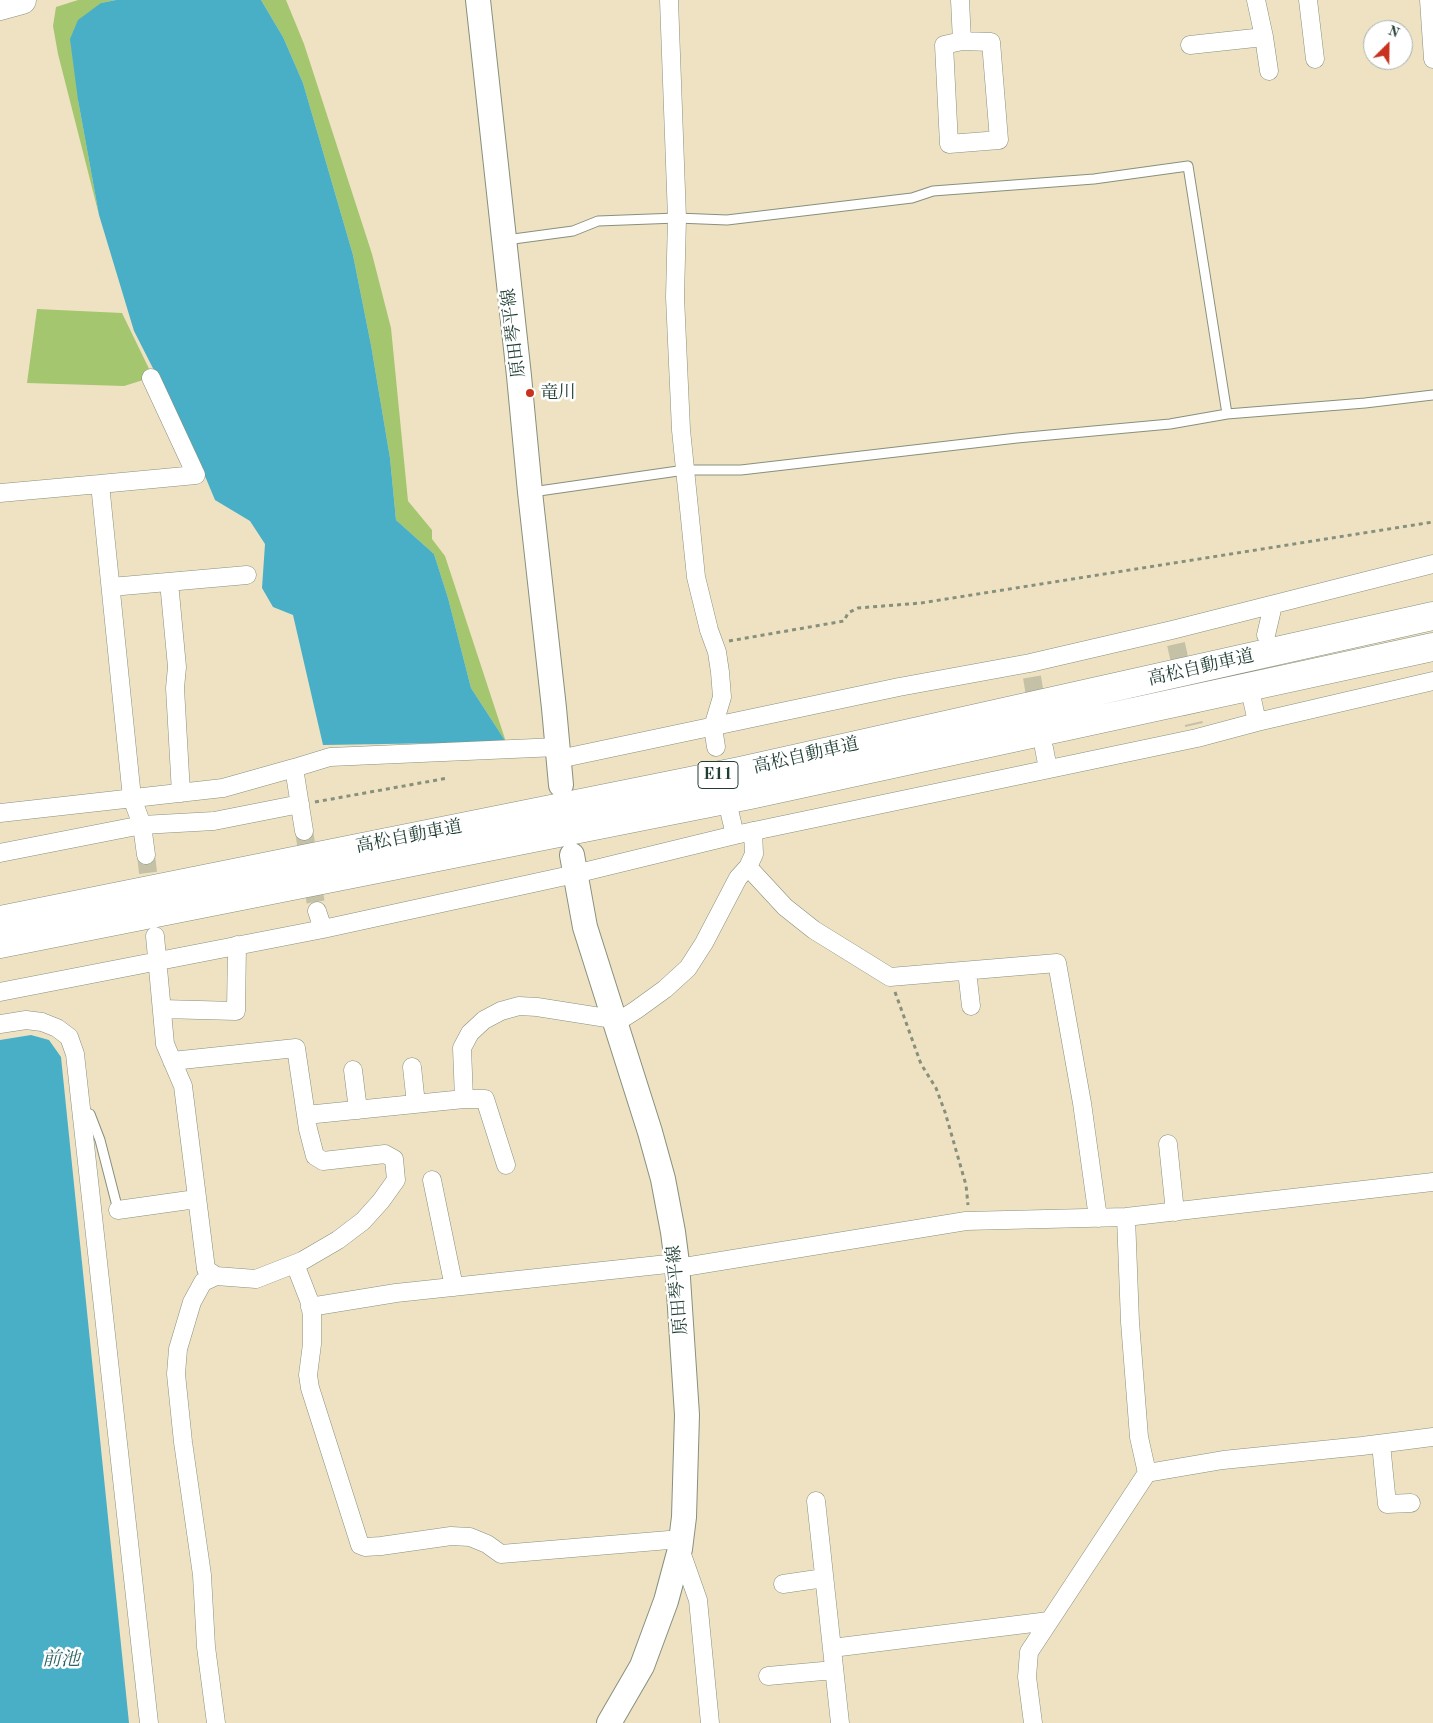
<!DOCTYPE html>
<html>
<head>
<meta charset="utf-8">
<style>
	body { margin:0 }
	#map { position:relative; width:1433px; height:1723px; overflow:hidden; background:#efe2c3; font-family:"Old Standard TT",serif }
	canvas { display:block }
	.north { position:absolute; left:1363px; top:20px; width:50px; height:50px; box-sizing:border-box; background:#fff; border:1px solid #a5b1ae; border-radius:50%; rotate:23deg; font-size:14px; font-weight:700; line-height:20px; text-align:center; color:#1f3d34 }
	.north::after { content:''; display:block; margin:auto; width:18px; height:22px; background:#c8321e; clip-path:polygon(50% 0,100% 100%,50% 72%,0 100%) }
</style>
</head>
<body>
<div id="map">
<canvas width="1433" height="1723"></canvas>
<div class="north">N</div>
</div>
<script>
const ctx = document.querySelector('canvas').getContext('2d');
ctx.lineJoin = 'round';
function fillPath(path, color) { ctx.fillStyle = color; ctx.fill(path, 'evenodd'); }
const poly = rows => new Path2D(rows.map(r => 'M' + r).join(''));
function trace(path, color, width, dash) { ctx.strokeStyle = color; ctx.lineWidth = width; ctx.lineCap = dash ? 'butt' : 'round'; ctx.setLineDash(dash || []); ctx.stroke(path); }
function drawText(font, color, halo, rows, align = 'center') {
  ctx.font = font + ' "Old Standard TT","Noto Serif JP",serif'; ctx.lineWidth = 5; ctx.setLineDash([]); ctx.textBaseline = 'middle'; ctx.strokeStyle = halo; ctx.fillStyle = color; for (const [text, x, y, turn = 0] of rows) {
    ctx.save(); ctx.translate(x, y); ctx.rotate((+turn || 0) * Math.PI / 180); ctx.textAlign = isNaN(turn) ? turn : align; if (halo) ctx.strokeText(text, 0, 0); ctx.fillText(text, 0, 0); ctx.restore();
  }
}
const green = poly([
	[78,0,116,0,101,3,78,100,99,215,58,54,53,26,56,7],
	[261,0,286,0,304,44,372,254,391,328,408,501,432,530,432,539,445,556,506,742,471,688,448,598,434,554,396,520,390,458,371,345,353,255,303,83,283,37],
	[37,309,122,313,153,377,124,386,27,383]
]);
const water = poly([
	[116,0,261,0,283,37,303,83,353,255,371,345,390,458,396,520,434,554,448,598,471,688,506,742,323,745,293,615,273,607,262,588,265,544,250,521,215,500,192,445,134,331,99,215,78,100,70,39,78,20,101,3],
	[31,1035,49,1040,61,1057,129,1723,0,1723,0,1040]
]);
const streetTunnel = poly([
	[1176,644,1194,725],
	[1032,677,1038,714],
	[304,831,317,911],
	[146,855,151,899]
]);
const path = poly([
	[729,641,844,621,848,613,858,608,921,603,1433,522],
	[315,802,448,778],
	[895,992,921,1064,936,1088,945,1112,966,1185,968,1205]
]);
const lane = poly([
	[506,240,573,231,598,221,677,218,727,220,912,198,933,191,1094,179,1188,166,1227,414],
	[532,492,685,470,741,470,1017,438,1170,424,1227,414,1365,403,1433,395],
	[81,1112,90,1114,100,1140,118,1210]
]);
const street = poly([
	[669,0,677,218,675,297,681,430,696,577,709,630,717,652,720,672,722,697,713,727,716,747],
	[960,0,962,41],
	[1256,0,1264,37,1269,71],
	[1308,0,1315,59],
	[1429,0,1433,59],
	[962,41,991,42,999,140,949,144,944,45,962,41],
	[1190,45,1264,37],
	[100,484,196,475,151,378],
	[0,493,100,484,132,798,142,825,146,855],
	[169,582,177,667,175,688,181,793],
	[111,587,247,575],
	[1266,635,1273,605],
	[1252,699,1257,722],
	[1044,748,1048,769],
	[559,759,899,687,1030,663,1172,630,1433,564],
	[0,813,223,788,294,768],
	[730,814,735,835],
	[304,831,294,768,330,757,558,747],
	[0,853,142,825,214,821,300,804],
	[748,867,785,907,814,930,890,977,1057,963,1082,1103,1098,1218],
	[317,911,323,929],
	[155,936,165,1044,183,1086,206,1269,216,1276,256,1279,302,1261,338,1240,363,1221,381,1201,396,1180,394,1159,385,1154,323,1161,315,1156,308,1129,296,1048,172,1061],
	[967,971,971,1006],
	[0,992,323,929,575,874,735,835,1197,738,1257,722,1433,681],
	[162,1009,236,1011,237,945],
	[0,1024,26,1020,42,1022,57,1028,69,1037,75,1054,149,1723],
	[412,1067,416,1104],
	[353,1070,358,1110],
	[464,1099,485,1099,506,1165],
	[306,1115,464,1099,462,1048,470,1033,484,1020,501,1011,519,1006,537,1007,613,1019,625,1017,636,1010,665,989,688,968,704,943,738,878,748,867,754,854,753,831],
	[1168,1144,1175,1212],
	[432,1180,454,1287],
	[118,1210,196,1199],
	[295,1264,309,1300,312,1315,312,1344,308,1375,310,1388,360,1545,365,1547,381,1546,451,1536,470,1537,487,1544,501,1554,681,1539],
	[678,1268,966,1221,1126,1217,1433,1182],
	[310,1307,396,1293,677,1263],
	[1381,1444,1387,1504,1411,1503],
	[1147,1473,1223,1460,1362,1446,1433,1437],
	[816,1501,840,1723],
	[680,1549,698,1600,710,1723],
	[783,1584,824,1578],
	[832,1648,1049,1621],
	[768,1676,834,1670],
	[216,1723,206,1647,202,1575,183,1442,176,1374,178,1349,192,1302,203,1282,216,1276],
	[1033,1723,1027,1677,1029,1652,1147,1473,1139,1437,1130,1322,1126,1217]
]);
const secondary = poly([
	[478,0,519,376,530,492,554,708,561,785],
	[572,855,585,927,650,1132,663,1179,673,1232,677,1263,687,1415,684,1517,680,1549,666,1601,642,1666,609,1723]
]);
const primary = poly([
	[0,6,22,0]
]);
const highway = poly([
	[0,920,740,771,1433,616],
	[0,944,750,795,1433,647]
]);
const markers = [
	[530,393,5,"#c8321e"]
];
const shields = [
	[718,775,40]
];
const shieldNames = [
	["E11",718,775]
];
const streetNames = [
	["原田琴平線",514,333,-97],
	["高松自動車道",1201,668,-13],
	["高松自動車道",806,756,-13],
	["高松自動車道",409,837,-11],
	["原田琴平線",678,1290,-95]
];
const poiNames = [
	["竜川",540,393]
];
const waterNames = [
	["前池",61,1660]
];
fillPath(green, '#a3c66f');
fillPath(water, '#48afc7');
trace(streetTunnel, '#c5c1a6', 18, [18, 9]);
trace(lane, '#87907c', 11);
trace(street, '#87907c', 19);
trace(secondary, '#87907c', 26);
trace(primary, '#87907c', 29);
trace(highway, '#87907c', 29);
trace(path, '#87907c', 3, [4, 4]);
trace(lane, '#fff', 9);
trace(street, '#fff', 18);
trace(secondary, '#fff', 24);
trace(primary, '#fff', 28);
trace(highway, '#fff', 28);
for (const [x, y, r, color] of markers) { const dot = new Path2D(); dot.arc(x, y, r, 0, 2 * Math.PI); ctx.fillStyle = color; ctx.fill(dot); trace(dot, '#fff', 2); }
for (const [x, y, w] of shields) { const box = new Path2D(); box.roundRect(x - w / 2, y - 13.5, w, 27, 4); ctx.fillStyle = '#fff'; ctx.fill(box); trace(box, '#1f3d34', 1); }
drawText('bold 16px', '#1f3d34', null, shieldNames);
drawText('18px', '#1f3d34', '#fff', streetNames);
drawText('18px', '#1f3d34', '#fff', poiNames, 'left');
drawText('italic 19px', '#2d6567', '#fff', waterNames);
</script>
</body>
</html>
